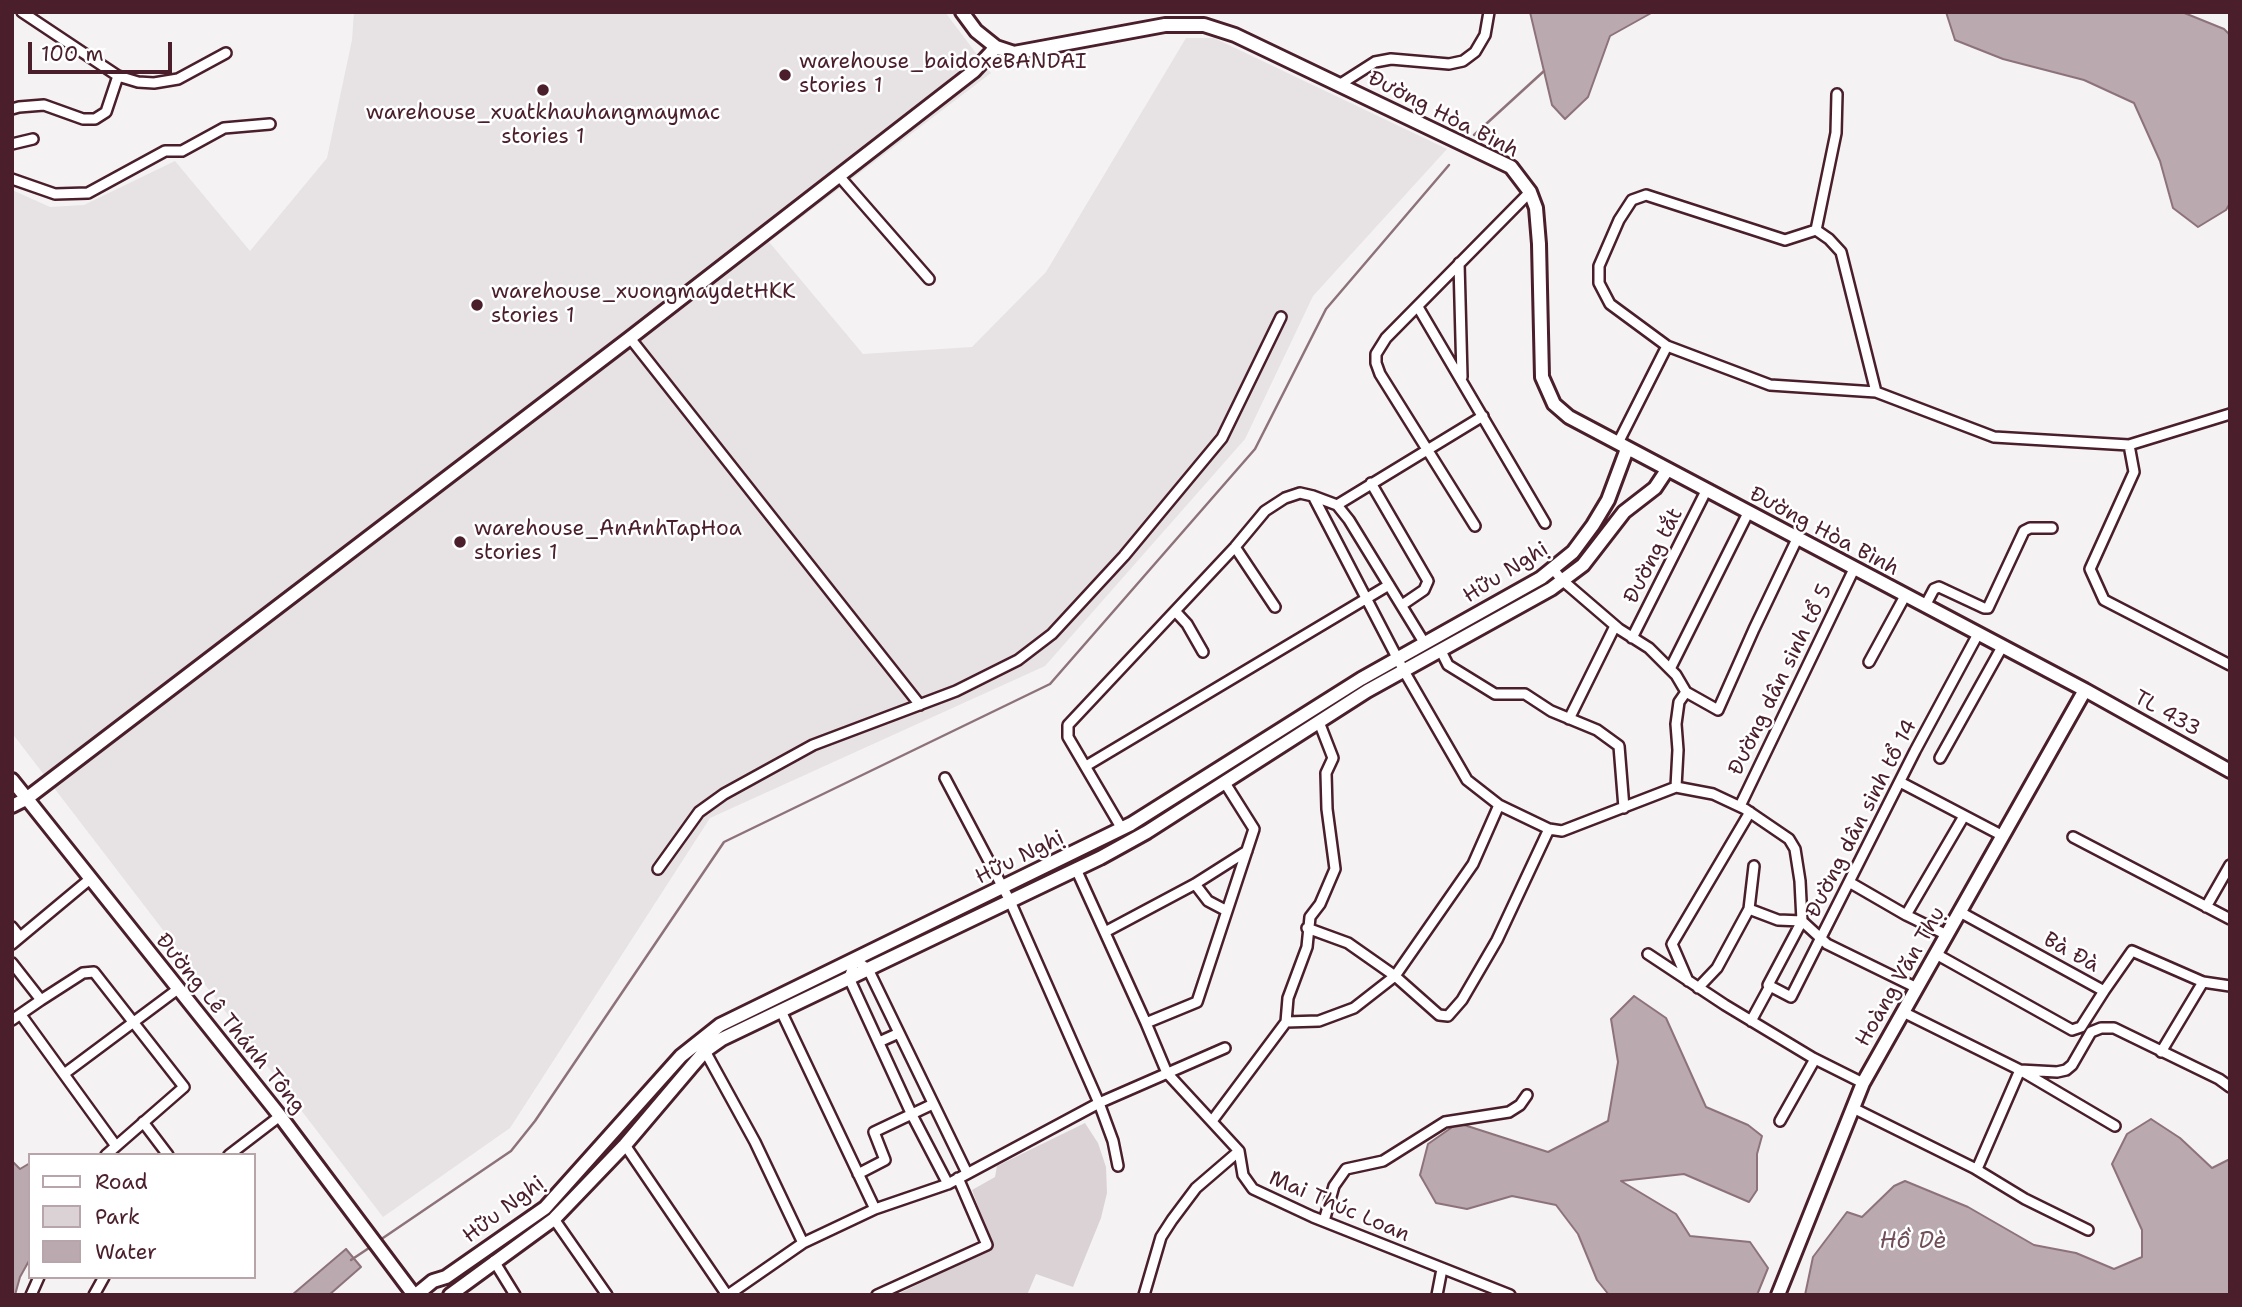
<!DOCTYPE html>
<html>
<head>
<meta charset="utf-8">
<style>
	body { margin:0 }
	#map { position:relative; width:2242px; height:1307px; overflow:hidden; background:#f4f2f2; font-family:"Shantell Sans",sans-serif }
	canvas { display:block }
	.frame { position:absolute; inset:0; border:14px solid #4a1f2b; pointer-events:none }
	.legend { position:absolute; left:28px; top:1153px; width:228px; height:126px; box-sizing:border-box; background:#fff; border:2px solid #b7a5aa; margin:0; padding:9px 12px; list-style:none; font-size:21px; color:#4a1f2b }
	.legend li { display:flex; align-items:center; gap:14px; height:35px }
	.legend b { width:35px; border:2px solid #b7a5aa }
	.scale { position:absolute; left:28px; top:42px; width:144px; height:32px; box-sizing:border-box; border:4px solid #4a1f2b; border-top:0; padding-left:9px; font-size:21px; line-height:24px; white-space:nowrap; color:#4a1f2b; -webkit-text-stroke:5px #fff; paint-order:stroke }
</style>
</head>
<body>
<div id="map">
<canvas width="2242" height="1307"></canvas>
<div class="frame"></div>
<ul class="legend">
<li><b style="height:9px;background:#fff"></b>Road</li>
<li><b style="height:19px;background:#dbd2d5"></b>Park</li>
<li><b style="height:19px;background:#baa9ae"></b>Water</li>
</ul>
<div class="scale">100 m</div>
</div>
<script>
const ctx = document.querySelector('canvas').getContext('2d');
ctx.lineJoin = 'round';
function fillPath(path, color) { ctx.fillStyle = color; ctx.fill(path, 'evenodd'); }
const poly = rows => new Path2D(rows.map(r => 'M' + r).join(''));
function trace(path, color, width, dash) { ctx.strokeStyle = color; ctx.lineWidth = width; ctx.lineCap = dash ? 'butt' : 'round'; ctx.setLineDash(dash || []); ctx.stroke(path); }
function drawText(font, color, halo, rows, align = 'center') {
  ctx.font = font + ' "Shantell Sans",sans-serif'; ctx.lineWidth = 5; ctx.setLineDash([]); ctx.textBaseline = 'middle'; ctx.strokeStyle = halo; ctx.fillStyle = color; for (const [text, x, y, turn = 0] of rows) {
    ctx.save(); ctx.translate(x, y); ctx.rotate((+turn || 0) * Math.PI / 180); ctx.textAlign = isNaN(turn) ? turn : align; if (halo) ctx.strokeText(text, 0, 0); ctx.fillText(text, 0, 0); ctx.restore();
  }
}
const built = poly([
	[354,12,945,12,991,73,769,242,863,354,972,347,1046,272,1186,38,1214,38,1447,149,1313,296,1245,439,1045,666,710,818,510,1128,383,1217,12,733,12,190,50,207,84,205,175,161,250,251,327,158,352,40]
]);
const green = poly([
	[1085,1123,1098,1143,1106,1167,1107,1193,1101,1218,1073,1287,1036,1274,1027,1295,896,1295,993,1248,972,1190,995,1177,997,1166]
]);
const water = poly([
	[1530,12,1653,12,1610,36,1588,97,1565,119,1552,105,1530,12],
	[1946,12,2182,12,2224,29,2230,35,2230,203,2226,210,2198,227,2173,208,2160,161,2134,103,2084,80,2003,59,1955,40,1946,12],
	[1634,996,1666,1018,1706,1107,1748,1125,1762,1136,1757,1154,1757,1190,1749,1202,1684,1174,1621,1181,1676,1214,1690,1236,1750,1242,1768,1268,1757,1295,1609,1295,1597,1280,1578,1234,1556,1205,1512,1196,1467,1209,1436,1203,1420,1175,1428,1144,1458,1123,1548,1152,1608,1121,1618,1062,1611,1019,1634,996],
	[2151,1119,2180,1138,2212,1168,2230,1159,2230,1295,1805,1295,1813,1257,1847,1212,1862,1217,1894,1186,1905,1181,1968,1207,2034,1245,2076,1253,2114,1269,2142,1257,2142,1230,2112,1164,2127,1134,2151,1119],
	[12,1161,20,1169,30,1163,30,1259,20,1277,15,1295,12,1295,12,1161],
	[346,1249,361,1267,329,1295,292,1295,346,1249]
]);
const stream = poly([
	[1474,135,1544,71],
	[380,1240,511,1151,535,1121,724,842,1050,684,1255,449,1326,309,1449,165],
	[351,1260,372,1246]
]);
const street = poly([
	[22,12,118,76,138,82,154,83,178,79,226,53],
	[1339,85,1375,62,1391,59,1449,64,1463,61,1475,52,1485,35,1489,12],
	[12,109,19,107,44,105,83,119,95,119,106,112,118,76],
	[12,144,33,139],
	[839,176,929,279],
	[12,179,55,194,88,193,165,151,182,151,224,128,270,124],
	[1816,230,1836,133,1837,94],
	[1459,263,1462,377],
	[1418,307,1545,523],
	[630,338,920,705],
	[1667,346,1610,304,1599,283,1599,266,1619,220,1632,200,1646,195,1785,240,1816,230,1829,239,1841,252,1876,392],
	[1618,443,1667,346,1770,385,1876,392,1994,437,2129,445,2230,414],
	[2129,445,2134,472,2090,569,2104,600,2230,665],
	[1371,483,1428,581,1424,590,1402,605],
	[1313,496,1404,671,1467,780,1499,805,1549,829,1562,831,1676,787,1713,794,1745,809,1789,839,1795,849,1800,881,1802,921,1827,944,1917,988],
	[1337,505,1349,520,1425,644],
	[1475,526,1380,374,1376,363,1376,354,1386,338,1530,192],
	[1235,547,1275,607],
	[1553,569,1562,580,1619,629,1649,648,1676,675,1686,692,1679,702,1676,724,1678,750,1676,787],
	[1925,606,1934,589,1939,587,1984,608,1988,608,2024,531,2030,528,2052,528],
	[1175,611,1187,624,1203,652],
	[1632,638,1706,491],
	[1441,651,1448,665,1495,694,1525,694,1551,711,1597,730,1619,746,1624,808],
	[1869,662,1905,596],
	[1670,669,1748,513],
	[1686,692,1718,710,1754,629,1797,539],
	[1569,719,1615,626],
	[1940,758,2002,647],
	[1086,766,1389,585],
	[945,778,1010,901,1099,1103,1113,1141,1118,1166],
	[1900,782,2003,836],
	[1740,806,1854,569],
	[1122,829,1068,737,1068,725,1235,547,1265,511,1285,498,1300,493,1313,496,1337,505,1483,416],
	[2073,837,2230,919],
	[1754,866,1749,909,1778,920,1802,921,1768,985,1791,997,1915,751,1978,634],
	[658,869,699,812,724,794,813,745,956,691,1018,660,1052,634,1124,556,1222,438,1281,317],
	[1076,869,1146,1023,1197,1002,1254,829,1225,783],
	[1849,882,1906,915],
	[1195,884,1208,901,1227,911],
	[2206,907,2230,865],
	[1960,912,2104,991,2132,951,2203,982,2230,986],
	[12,927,20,937],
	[1307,928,1348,943,1395,976,1439,1015,1448,1016,1462,1000,1497,940,1549,829],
	[1105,932,1195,884,1247,851],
	[1947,935,1906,915,1964,816],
	[12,944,90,879],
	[1648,954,1725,1005,1813,1058,1863,1083],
	[1936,954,2072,1030,2081,1027,2104,991],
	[12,963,41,1000,12,1020],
	[1688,981,1672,944,1750,812],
	[1698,988,1717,968,1749,909],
	[41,1000,83,973,94,972,184,1087,106,1155],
	[781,1011,875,1209],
	[1903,1012,2020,1070,2115,1126],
	[21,1015,116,1146],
	[1751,1021,1770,986],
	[1286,1022,1288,998,1307,947,1310,917,1320,904,1335,869,1327,809,1326,773,1333,758,1319,722],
	[1146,1023,1167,1073,1239,1151,1243,1175,1253,1189,1313,1217,1510,1295],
	[879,1042,899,1033],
	[705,1051,755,1142,803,1243],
	[2161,1052,2203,982],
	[64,1074,178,989],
	[1853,1108,1974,1168,2025,1199,2088,1230],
	[1212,1121,1286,1022,1319,1021,1354,1008,1395,976,1473,864,1499,805],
	[1780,1121,1815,1059],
	[143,1122,168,1155],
	[625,1145,727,1295],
	[229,1155,280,1116],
	[1977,1169,2020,1070,2057,1072,2066,1070,2072,1065,2091,1032,2101,1028,2114,1028,2219,1079,2230,1087],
	[858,1174,885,1160,874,1132,933,1104],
	[948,1184,912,1115,849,978,855,960,868,969,967,1173],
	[554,1219,607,1295],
	[1324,1221,1334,1186,1346,1169,1383,1161,1445,1122,1509,1112,1520,1105,1527,1095],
	[494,1261,515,1295],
	[31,1295,39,1277],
	[94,1295,104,1277],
	[728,1295,803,1243,875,1209,948,1184,1099,1103,1225,1048],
	[877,1295,987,1245,958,1178],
	[1144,1295,1161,1237,1172,1220,1196,1188,1239,1151],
	[1437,1295,1442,1269]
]);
const secondary = poly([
	[962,12,976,31,996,47,1014,53,1165,25,1204,25,1235,35,1511,167,1530,192,1536,208,1539,244,1542,377,1554,404,1569,417,2085,690,2230,771],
	[12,780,280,1116,414,1295],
	[12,806,26,799,630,338,974,71,996,47],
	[416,1295,433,1281,446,1277,545,1208,681,1056,720,1025,1131,824,1361,679,1541,578,1573,552,1593,525,1608,500,1627,449],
	[450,1295,554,1219,625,1145,692,1066,705,1051,722,1039,1100,858,1147,832,1367,691,1551,589,1583,565,1624,512,1655,488,1667,470],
	[1778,1295,1863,1083,2085,690]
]);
const markers = [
	[785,75,7,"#4a1f2b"],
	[543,90,7,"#4a1f2b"],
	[477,305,7,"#4a1f2b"],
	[460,542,7,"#4a1f2b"]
];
const poiNames = [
	["warehouse_baidoxeBANDAI",799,63],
	["stories 1",799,87],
	["warehouse_xuatkhauhangmaymac",543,114,"center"],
	["stories 1",543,138,"center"],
	["warehouse_xuongmaydetHKK",491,293],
	["stories 1",491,317],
	["warehouse_AnAnhTapHoa",474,530],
	["stories 1",474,554]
];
const streetNames = [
	["Đường Hòa Bình",1443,115,27],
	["Đường Hòa Bình",1824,532,28],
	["Đường tắt",1654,556,-63],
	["Hữu Nghị",1506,573,-32],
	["Đường dân sinh tổ 5",1781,680,-64],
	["TL 433",2167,714,29],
	["Đường dân sinh tổ 14",1862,819,-63],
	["Hữu Nghị",1020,858,-26],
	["Bà Đà",2071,953,29],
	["Hoàng Văn Thụ",1901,977,-60],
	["Đường Lê Thánh Tông",230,1024,51],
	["Mai Thúc Loan",1339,1207,23],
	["Hữu Nghị",504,1210,-37]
];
const waterNames = [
	["Hồ Dè",1913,1242]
];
fillPath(built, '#e7e2e3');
fillPath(green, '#dbd2d5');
fillPath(water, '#baa9ae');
trace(water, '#8d727a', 2);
trace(stream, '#8d727a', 2.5);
trace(street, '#4a1f2b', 14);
trace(secondary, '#4a1f2b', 18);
trace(street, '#fff', 9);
trace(secondary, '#fff', 12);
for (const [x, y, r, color] of markers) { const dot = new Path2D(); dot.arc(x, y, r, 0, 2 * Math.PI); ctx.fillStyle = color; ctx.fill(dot); trace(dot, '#fff', 2.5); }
drawText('21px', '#4a1f2b', '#fff', poiNames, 'left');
drawText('21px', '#4a1f2b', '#fff', streetNames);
drawText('italic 23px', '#714f59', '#fff', waterNames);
</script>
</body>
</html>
